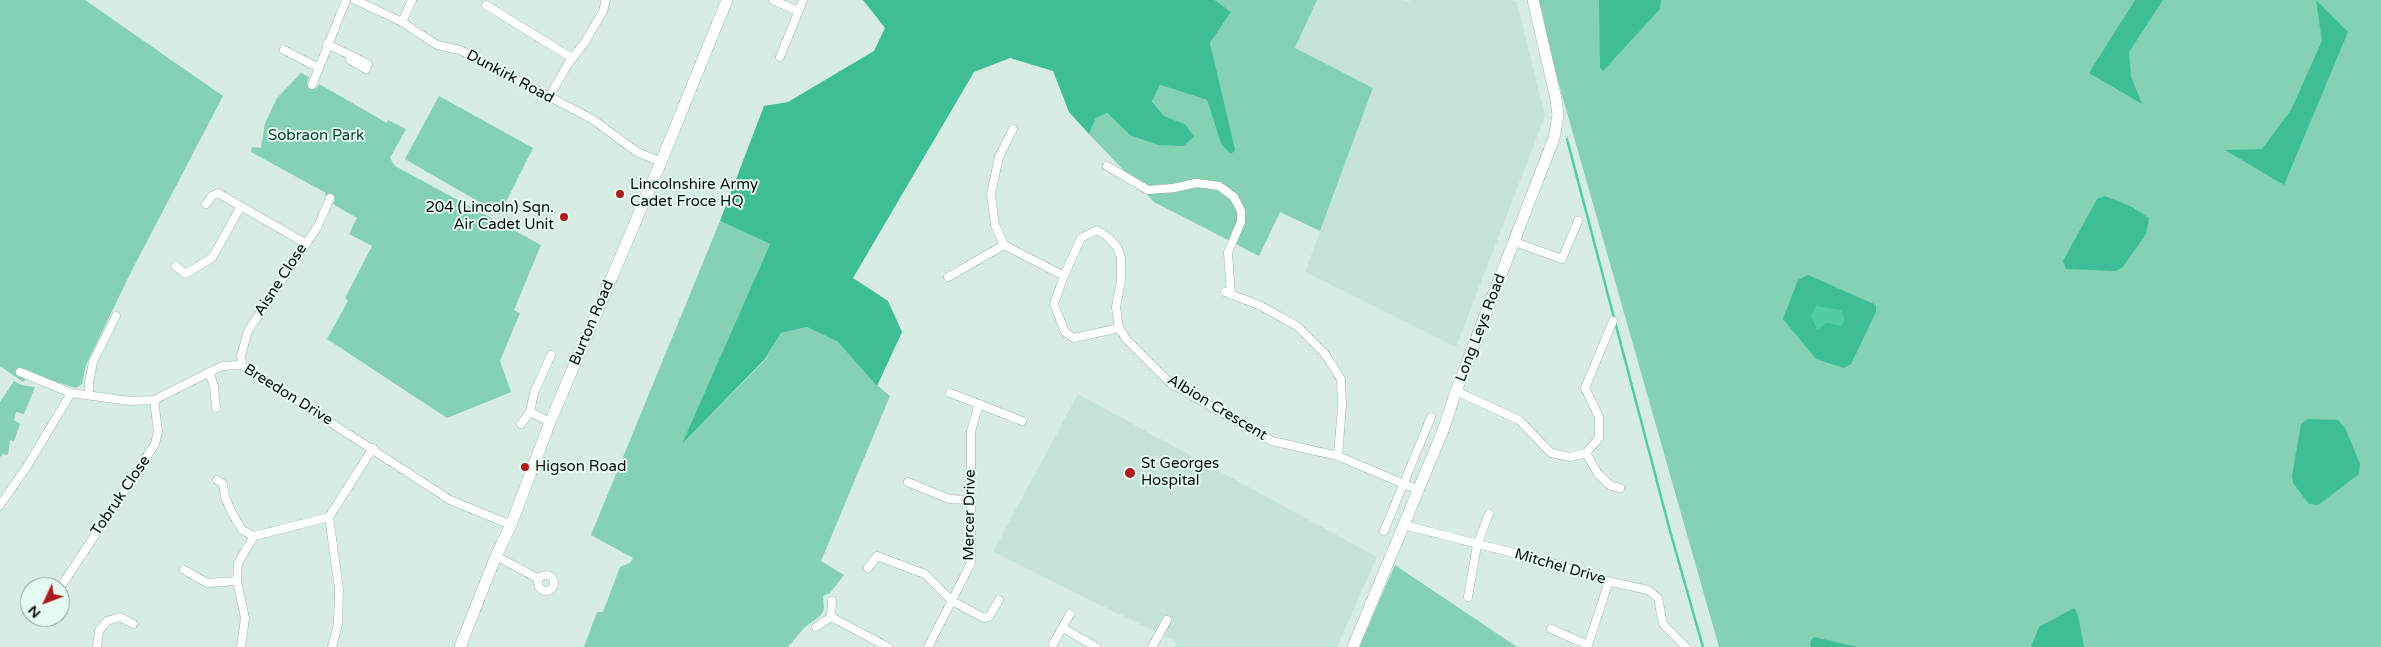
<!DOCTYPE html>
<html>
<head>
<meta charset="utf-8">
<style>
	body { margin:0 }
	#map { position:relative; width:2381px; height:647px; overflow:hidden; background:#d7ede4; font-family:"Varela Round",sans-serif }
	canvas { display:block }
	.north { position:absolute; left:20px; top:577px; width:50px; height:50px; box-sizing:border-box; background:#e5fbf1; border:1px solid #8c9c95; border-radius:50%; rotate:227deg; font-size:14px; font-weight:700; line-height:20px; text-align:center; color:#060d0a }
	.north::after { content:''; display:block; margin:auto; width:18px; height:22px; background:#ad1b1e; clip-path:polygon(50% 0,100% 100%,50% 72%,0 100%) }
</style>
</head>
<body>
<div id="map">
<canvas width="2381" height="647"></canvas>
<div class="north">N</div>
</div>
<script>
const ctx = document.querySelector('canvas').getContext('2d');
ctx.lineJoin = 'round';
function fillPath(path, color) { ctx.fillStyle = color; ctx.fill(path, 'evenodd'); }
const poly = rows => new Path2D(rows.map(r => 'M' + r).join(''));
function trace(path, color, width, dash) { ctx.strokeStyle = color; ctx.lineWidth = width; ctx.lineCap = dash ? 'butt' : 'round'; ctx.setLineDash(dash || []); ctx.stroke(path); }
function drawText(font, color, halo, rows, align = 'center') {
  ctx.font = font + ' "Varela Round",sans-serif'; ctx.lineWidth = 4; ctx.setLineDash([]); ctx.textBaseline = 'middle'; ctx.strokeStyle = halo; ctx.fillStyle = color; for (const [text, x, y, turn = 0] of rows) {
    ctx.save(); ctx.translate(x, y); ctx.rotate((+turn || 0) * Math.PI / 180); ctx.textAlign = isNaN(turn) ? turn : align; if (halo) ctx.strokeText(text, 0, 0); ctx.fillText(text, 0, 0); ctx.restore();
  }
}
const built = poly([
	[1317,0,1404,0,1408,2,1410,0,1510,0,1517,2,1545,116,1456,347,1305,272,1373,89,1295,48],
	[1078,394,1377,557,1337,647,1174,647,1176,642,993,552]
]);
const green = poly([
	[0,0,85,0,223,96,131,272,86,365,82,384,76,388,31,374,23,382,0,366],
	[1215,0,1317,0,1295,48,1373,88,1320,231,1280,212,1259,256,1154,202,1089,134,1096,118,1107,113,1130,135,1185,124,1164,116,1152,100,1160,85,1207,100,1221,144,1217,78,1210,43,1231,12],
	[1535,0,2381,0,2381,647,1719,647],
	[301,73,309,77,307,83,317,88,319,84,387,123,388,120,406,129,390,158,395,166,541,245,514,310,520,313,500,361,511,392,447,418,327,339,348,301,345,298,372,246,349,234,357,218,333,204,335,200,325,195,326,193,251,152,252,147,261,148,265,123,277,98],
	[439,96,533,148,500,214,405,159],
	[720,221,770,244,683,443,765,360,781,333,807,327,838,342,877,385,890,396,821,561,844,575,830,593,823,596,824,610,820,616,804,628,788,647,584,647,597,612,603,612,620,567,630,563,633,558,591,535],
	[14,381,21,385,35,387,24,414,16,412,14,420,20,424,14,441,10,440,8,455,3,454,0,457,0,402],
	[1395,565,1517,647,1359,647]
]);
const forest = poly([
	[863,0,1215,0,1231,12,1210,43,1235,150,1231,154,1221,144,1207,100,1160,85,1152,101,1164,116,1185,124,1194,137,1183,146,1158,145,1130,135,1107,113,1096,118,1089,134,1069,112,1053,71,1010,58,974,72,853,278,888,301,902,332,877,386,838,342,807,327,781,333,765,359,682,444,770,244,720,221,764,106,788,102,874,51,885,28],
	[1599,0,1661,0,1660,9,1603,71,1600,67],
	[2135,0,2163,0,2129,52,2131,77,2142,104,2089,73],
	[2316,0,2348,32,2284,185,2225,150,2262,149,2291,110,2322,41],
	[2105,196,2132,207,2149,218,2146,234,2122,268,2115,271,2066,269,2063,261,2097,199],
	[1808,275,1876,305,1876,312,1851,364,1844,368,1816,359,1783,319,1798,280],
	[2308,419,2338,420,2345,428,2360,464,2359,474,2318,505,2309,504,2293,483,2292,476,2301,424],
	[2074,608,2078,615,2084,647,2031,647,2039,627],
	[1814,637,1857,647,1811,647,1810,642]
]);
const water = poly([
	[1816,306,1841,310,1845,320,1841,326,1826,323,1817,330,1811,316]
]);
const stream = poly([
	[1567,139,1670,531,1703,647]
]);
const street = poly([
	[355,0,402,22,437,45,460,50,592,119,637,152,661,162],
	[773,0,798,11],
	[486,5,572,58],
	[402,22,412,0],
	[327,44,352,56,368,64,366,69,350,60,352,56],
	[284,50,319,68,346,0],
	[780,57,803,0],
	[312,85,319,68],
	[549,97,568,64,585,42,603,11,606,0],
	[1107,166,1148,190,1174,188,1196,183,1219,186,1234,197,1241,211,1241,222,1228,252,1231,295],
	[206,204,212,196,218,193,305,243],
	[1515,242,1562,259,1578,221],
	[1004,245,995,225,991,194,999,157,1013,129],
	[176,266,185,274,212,258,241,206],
	[1064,276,1081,238,1097,230,1108,237,1117,247,1121,257,1121,280,1116,307,1119,328],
	[948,277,1004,245,1064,276,1054,304,1065,332,1074,338,1119,328,1127,340,1170,383,1272,441,1338,456,1418,490],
	[1225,292,1259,305,1297,326,1325,354,1341,379,1342,406,1338,456],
	[242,365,241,356,248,331,318,226,330,198],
	[20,372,71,393,130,401,154,400,222,366,242,365,450,500,511,525],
	[209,372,214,386,216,408],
	[1456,391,1519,420,1551,453,1570,457,1586,453,1599,438,1599,417,1585,388,1613,321],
	[89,395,89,382,93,362,116,316],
	[979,404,1022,421],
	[550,422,530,412,534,393,551,355],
	[521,424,530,412],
	[1586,453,1598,474,1611,486,1620,488],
	[217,480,223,484,225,497,232,513,242,530,254,536],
	[908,482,949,499,970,500],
	[0,505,26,468,71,393],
	[329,517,339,589,338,624,332,647],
	[329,517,373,448],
	[1404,525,1549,562,1607,581,1648,590,1658,598,1663,624,1686,647],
	[1384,531,1431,417],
	[496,556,539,579],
	[868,568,877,556,925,574,952,601,984,618,989,617,999,600],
	[184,570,207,583,237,581],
	'538 583a8 8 0 1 1 16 0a8 8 0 1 1-16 0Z',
	[62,585,155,444,158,431,154,400],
	[1468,597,1477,545,1489,514],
	[831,617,888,647],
	[816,627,831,617,832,601],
	[1063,628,1096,647],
	[1551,629,1588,645,1609,581],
	[1053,644,1070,614],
	[97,647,99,631,107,621,120,617,133,624],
	[241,647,245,618,237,581,238,563,254,536,329,517],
	[928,647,971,563,971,431,979,404,950,393],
	[1152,647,1167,620]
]);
const secondary = poly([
	[460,647,496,556,511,525,550,422,661,162,727,0],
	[1353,647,1444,428,1456,391,1554,138,1558,115,1556,99,1533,0]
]);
const markers = [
	[620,194,5,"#ad1b1e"],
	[564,217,5,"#ad1b1e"],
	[525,467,5,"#ad1b1e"],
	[1130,473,6,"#ad1b1e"]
];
const streetNames = [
	["Dunkirk Road",510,77,28],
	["Aisne Close",281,280,-57],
	["Burton Road",592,323,-67],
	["Long Leys Road",1481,328,-69],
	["Breedon Drive",288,395,32],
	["Albion Crescent",1217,408,31],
	["Tobruk Close",121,496,-56],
	["Mercer Drive",970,515,-89],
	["Mitchel Drive",1560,567,16]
];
const parkNames = [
	["Sobraon Park",316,136]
];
const poiNames = [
	["Lincolnshire Army",630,185],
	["Cadet Froce HQ",630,202],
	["204 (Lincoln) Sqn.",554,208,"right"],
	["Air Cadet Unit",554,225,"right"],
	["St Georges",1141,464],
	["Hospital",1141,481],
	["Higson Road",535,467]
];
fillPath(built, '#c5e3d6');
fillPath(green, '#84d1b4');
fillPath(forest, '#3ebe97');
fillPath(water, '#50cda5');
trace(stream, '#50cda5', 2.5);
trace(street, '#a0b5ac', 9);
trace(secondary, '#a0b5ac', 12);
trace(street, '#fff', 8);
trace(secondary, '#fff', 11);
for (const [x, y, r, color] of markers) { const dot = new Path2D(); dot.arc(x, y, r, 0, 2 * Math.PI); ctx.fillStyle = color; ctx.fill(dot); trace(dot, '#e5fbf1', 2); }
drawText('15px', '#060d0a', '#e5fbf1', streetNames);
drawText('15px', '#023c2c', '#e5fbf1', parkNames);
drawText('15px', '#060d0a', '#e5fbf1', poiNames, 'left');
</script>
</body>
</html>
